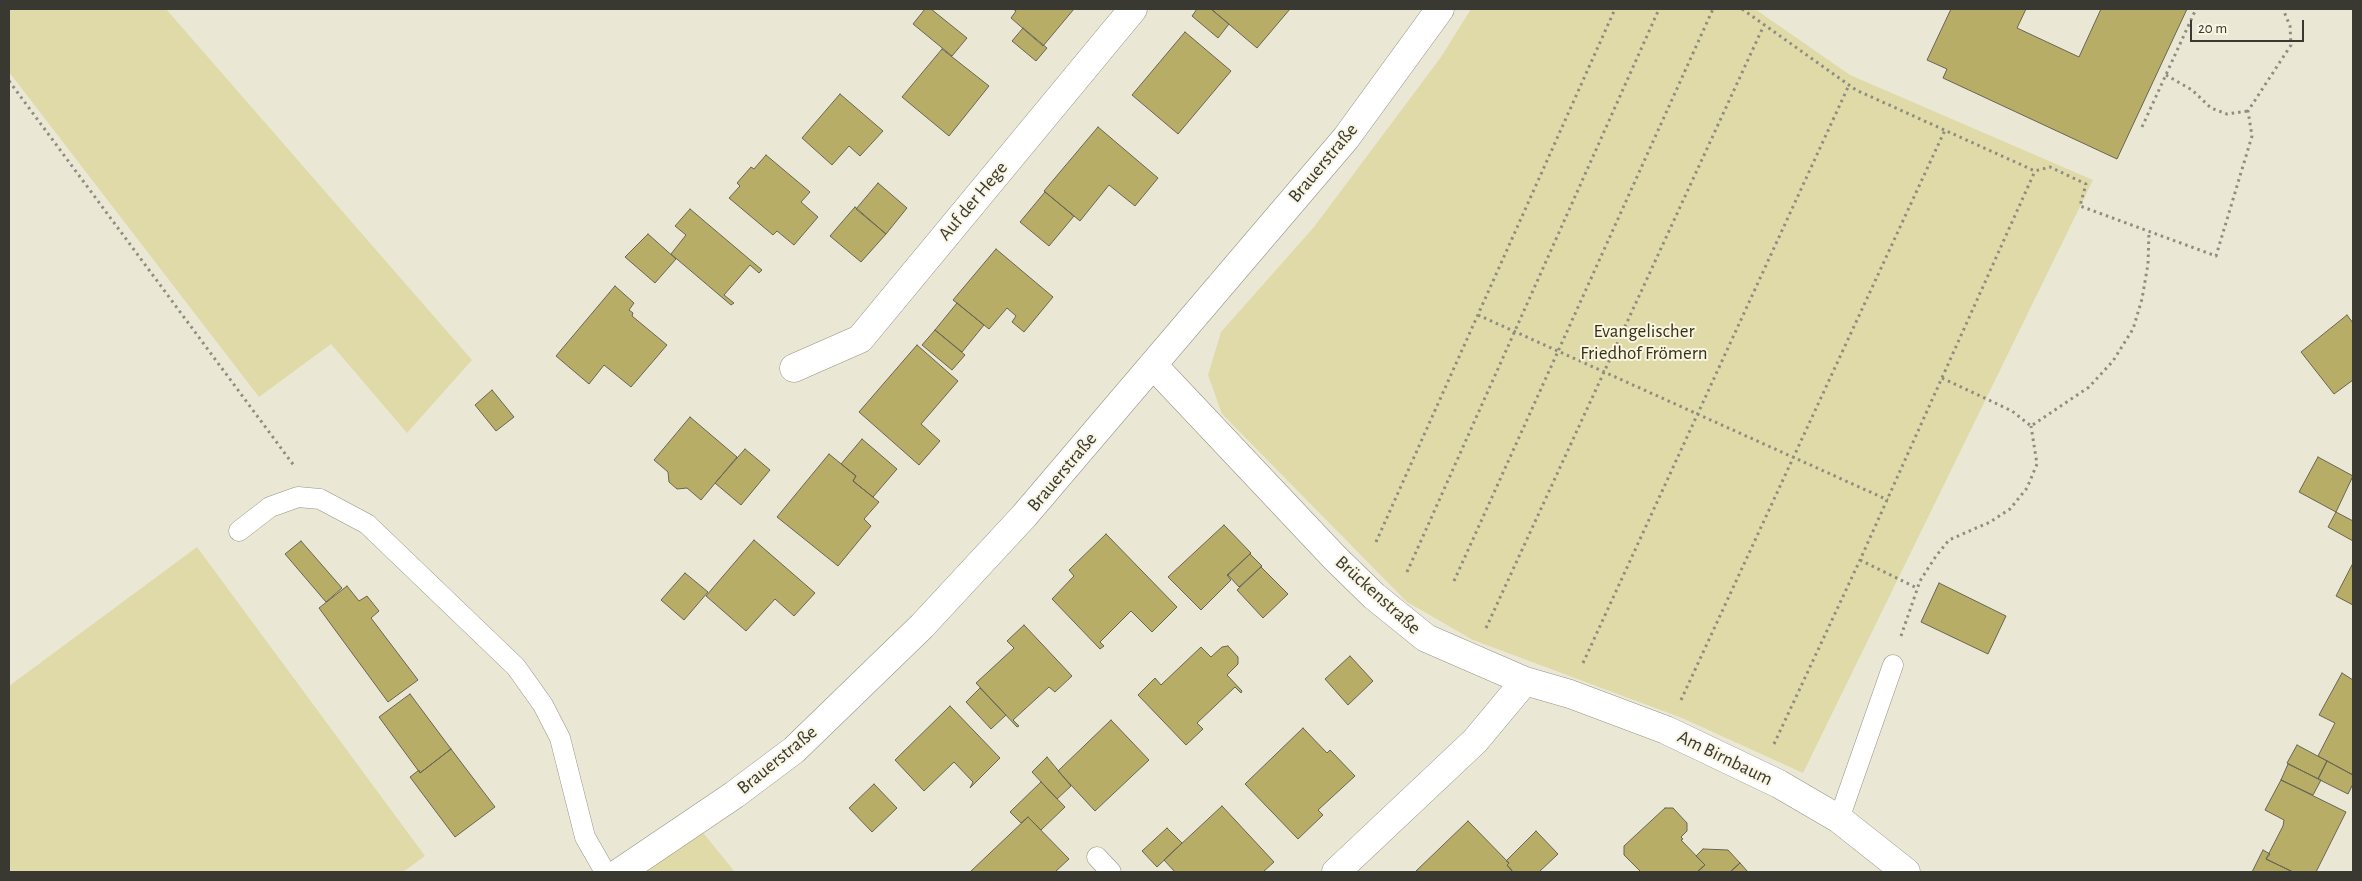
<!DOCTYPE html>
<html>
<head>
<meta charset="utf-8">
<style>
	body { margin:0 }
	#map { position:relative; width:2362px; height:881px; overflow:hidden; background:#eae8d5; font-family:"Alegreya Sans",sans-serif }
	canvas { display:block }
	.frame { position:absolute; inset:0; border:10px solid #393831; pointer-events:none }
	.scale { position:absolute; left:2190px; top:20px; width:114px; height:22px; box-sizing:border-box; border:2px solid #393831; border-top:0; padding-left:6px; font-size:15px; line-height:18px; white-space:nowrap; color:#393831; -webkit-text-stroke:4px #f8f5e3; paint-order:stroke }
</style>
</head>
<body>
<div id="map">
<canvas width="2362" height="881"></canvas>
<div class="frame"></div>
<div class="scale">20 m</div>
</div>
<script>
const ctx = document.querySelector('canvas').getContext('2d');
ctx.lineJoin = 'round';
function fillPath(path, color) { ctx.fillStyle = color; ctx.fill(path, 'evenodd'); }
const poly = rows => new Path2D(rows.map(r => 'M' + r).join(''));
function trace(path, color, width, dash) { ctx.strokeStyle = color; ctx.lineWidth = width; ctx.lineCap = dash ? 'butt' : 'round'; ctx.setLineDash(dash || []); ctx.stroke(path); }
function drawText(font, color, halo, rows, align = 'center') {
  ctx.font = font + ' "Alegreya Sans",sans-serif'; ctx.lineWidth = 4; ctx.setLineDash([]); ctx.textBaseline = 'middle'; ctx.strokeStyle = halo; ctx.fillStyle = color; for (const [text, x, y, turn = 0] of rows) {
    ctx.save(); ctx.translate(x, y); ctx.rotate((+turn || 0) * Math.PI / 180); ctx.textAlign = isNaN(turn) ? turn : align; if (halo) ctx.strokeText(text, 0, 0); ctx.fillText(text, 0, 0); ctx.restore();
  }
}
const green = poly([
	[9,9,166,9,472,360,407,433,331,344,259,397,9,72],
	[1471,9,1755,9,1850,75,2093,180,1803,773,1682,718,1473,640,1407,602,1222,414,1208,375,1221,332,1314,227,1441,57],
	[197,547,425,856,403,872,9,872,9,686],
	[700,829,735,872,634,872]
]);
const building = poly([
	[925,9,931,9,967,38,952,56,913,24,925,9],
	[1013,9,1074,9,1043,46,1011,18,1016,11,1013,9],
	[1197,9,1211,9,1229,24,1218,38,1192,16,1197,9],
	[1211,9,1290,9,1257,48,1211,9],
	[1951,9,2026,9,2017,28,2079,57,2101,9,2187,9,2117,159,1943,78,1947,69,1927,60,1951,9],
	[1023,28,1047,48,1036,61,1012,41,1023,28],
	[1185,32,1231,71,1178,134,1132,95,1185,32],
	[942,49,989,86,949,136,902,97,942,49],
	[840,94,883,131,860,156,849,146,832,165,802,138,840,94],
	[1098,127,1158,178,1135,206,1109,185,1080,221,1044,191,1098,127],
	[766,155,810,192,801,202,818,217,794,245,777,231,773,235,729,198,740,186,737,183,751,167,754,169,766,155],
	[878,183,907,208,886,234,856,209,878,183],
	[1045,192,1074,216,1049,246,1020,222,1045,192],
	[855,207,886,234,861,262,830,236,855,207],
	[690,209,762,270,759,273,750,265,724,295,734,303,731,305,671,254,686,235,675,226,690,209],
	[648,234,676,259,655,283,625,257,648,234],
	[996,249,1053,297,1024,332,1012,322,1016,316,1007,308,989,329,953,300,996,249],
	[615,286,634,303,629,310,633,313,632,316,667,345,631,387,604,365,589,384,556,356,615,286],
	[957,303,984,325,962,352,935,330,957,303],
	[2347,315,2353,323,2353,380,2334,394,2301,352,2347,315],
	[935,330,965,355,952,370,922,345,935,330],
	[917,345,958,381,921,424,940,441,919,465,859,412,917,345],
	[492,390,514,417,496,431,475,405,492,390],
	[690,417,737,457,701,500,687,488,677,489,669,482,668,472,654,460,690,417],
	[862,439,897,469,873,497,853,481,856,476,841,464,862,439],
	[745,449,770,470,741,505,715,483,745,449],
	[829,454,856,476,853,481,879,502,864,519,871,526,838,566,777,517,829,454],
	[2318,457,2353,476,2336,512,2299,492,2318,457],
	[2336,512,2353,521,2353,541,2328,527,2336,512],
	[1224,525,1251,553,1227,575,1231,580,1201,610,1168,577,1224,525],
	[1106,534,1177,607,1152,632,1131,611,1100,642,1104,646,1100,649,1052,599,1074,576,1069,570,1106,534],
	[754,540,815,593,794,616,775,599,746,631,706,596,754,540],
	[301,541,342,588,326,602,285,554,301,541],
	[1250,554,1262,566,1239,587,1228,575,1250,554],
	[2353,563,2353,605,2336,596,2353,563],
	[1261,567,1288,594,1263,618,1237,590,1261,567],
	[685,573,708,592,684,620,661,600,685,573],
	[1939,583,2006,616,1988,654,1921,622,1939,583],
	[347,586,359,601,367,596,379,611,371,618,418,680,388,702,319,608,347,586],
	[1024,625,1072,676,1055,692,1049,687,1013,720,1019,726,1017,727,976,683,1014,648,1007,641,1024,625],
	[1228,646,1238,657,1238,664,1227,675,1242,691,1241,693,1235,687,1197,723,1203,729,1186,745,1138,695,1155,678,1161,685,1201,647,1211,657,1222,647,1228,646],
	[1350,656,1373,681,1348,705,1325,679,1350,656],
	[2342,673,2353,680,2353,775,2318,756,2335,723,2319,715,2342,673],
	[980,688,1006,715,991,729,966,702,980,688],
	[410,694,451,749,420,773,379,717,410,694],
	[950,706,1000,758,970,788,973,782,954,762,924,791,895,760,950,706],
	[1111,720,1149,760,1095,811,1058,771,1111,720],
	[1303,728,1327,753,1330,750,1355,776,1318,810,1323,815,1298,839,1245,784,1303,728],
	[2297,745,2327,761,2318,779,2287,763,2297,745],
	[451,749,495,807,455,837,410,777,419,770,420,773,451,749],
	[1047,757,1071,786,1057,799,1032,772,1047,757],
	[2327,761,2353,775,2353,784,2348,794,2318,779,2327,761],
	[2288,764,2321,780,2313,795,2281,780,2288,764],
	[2281,780,2346,812,2316,872,2293,872,2266,859,2283,826,2284,820,2265,810,2281,780],
	[1041,782,1065,807,1041,830,1028,817,1021,823,1010,812,1041,782],
	[874,784,897,808,872,832,849,808,874,784],
	[1222,806,1274,862,1263,872,1175,872,1164,860,1222,806],
	[1665,808,1673,808,1687,823,1687,831,1681,837,1683,839,1681,840,1705,865,1697,872,1641,872,1624,855,1624,846,1665,808],
	[1028,817,1069,859,1055,872,970,872,1028,817],
	[1468,821,1509,863,1507,865,1513,872,1415,872,1468,821],
	[1167,828,1182,843,1157,867,1142,851,1167,828],
	[1536,831,1558,854,1539,872,1513,872,1507,865,1509,863,1506,861,1536,831],
	[1703,849,1728,850,1740,863,1730,872,1697,872,1705,865,1696,856,1703,849],
	[2263,850,2270,854,2266,859,2293,872,2252,872,2263,850],
	[1740,863,1748,872,1730,872,1740,863]
]);
const path = poly([
	[1742,9,1856,90,2035,171,2050,167,2086,184,2080,206,2216,256,2252,136,2248,111,2291,45,2290,26,2283,9],
	[2166,75,2192,90,2211,108,2227,114,2248,111],
	[9,81,295,467],
	[2142,127,2196,9],
	[1478,315,1888,500],
	[1942,378,2012,411,2031,426,2089,387,2113,361,2133,329,2142,299,2148,264,2149,231],
	[1376,542,1615,9],
	[1860,560,1917,588],
	[1407,572,1659,9],
	[1454,581,1713,9],
	[1486,628,1764,25],
	[1901,636,1920,581,1936,556,1949,540,1990,522,2010,509,2027,488,2037,464,2031,426],
	[1583,663,1849,85],
	[1681,700,1945,130],
	[1774,744,1860,560,2035,171]
]);
const lane = poly([
	[239,531,270,507,298,497,320,499,367,524,516,667,543,705,560,738,585,837,605,872],
	[1839,819,1893,665],
	[1097,857,1111,872]
]);
const street = poly([
	[1153,365,1335,558,1374,596,1426,638,1525,681,1570,694,1666,730,1779,784,1839,819,1906,872],
	[794,368,860,339,1133,9],
	[1336,872,1475,741,1525,681]
]);
const secondary = poly([
	[620,872,734,795,794,750,922,626,1024,516,1346,138,1440,9]
]);
const streetNames = [
	["Brauerstraße",1323,163,-50],
	["Auf der Hege",973,201,-50],
	["Brauerstraße",1062,472,-50],
	["Brückenstraße",1378,595,42],
	["Am Birnbaum",1725,758,26],
	["Brauerstraße",777,760,-39]
];
const parkNames = [
	["Evangelischer",1644,331],
	["Friedhof Frömern",1644,353]
];
fillPath(green, '#e0daa9');
fillPath(building, '#b7ad67');
trace(building, '#676554', 1);
trace(lane, '#959382', 21);
trace(street, '#959382', 29);
trace(secondary, '#959382', 29);
trace(path, '#8f8d80', 3, [2.5, 4]);
trace(lane, '#fff', 20);
trace(street, '#fff', 28);
trace(secondary, '#fff', 28);
drawText('19px', '#393831', '#f8f5e3', streetNames);
drawText('19px', '#363112', '#f8f5e3', parkNames);
</script>
</body>
</html>
